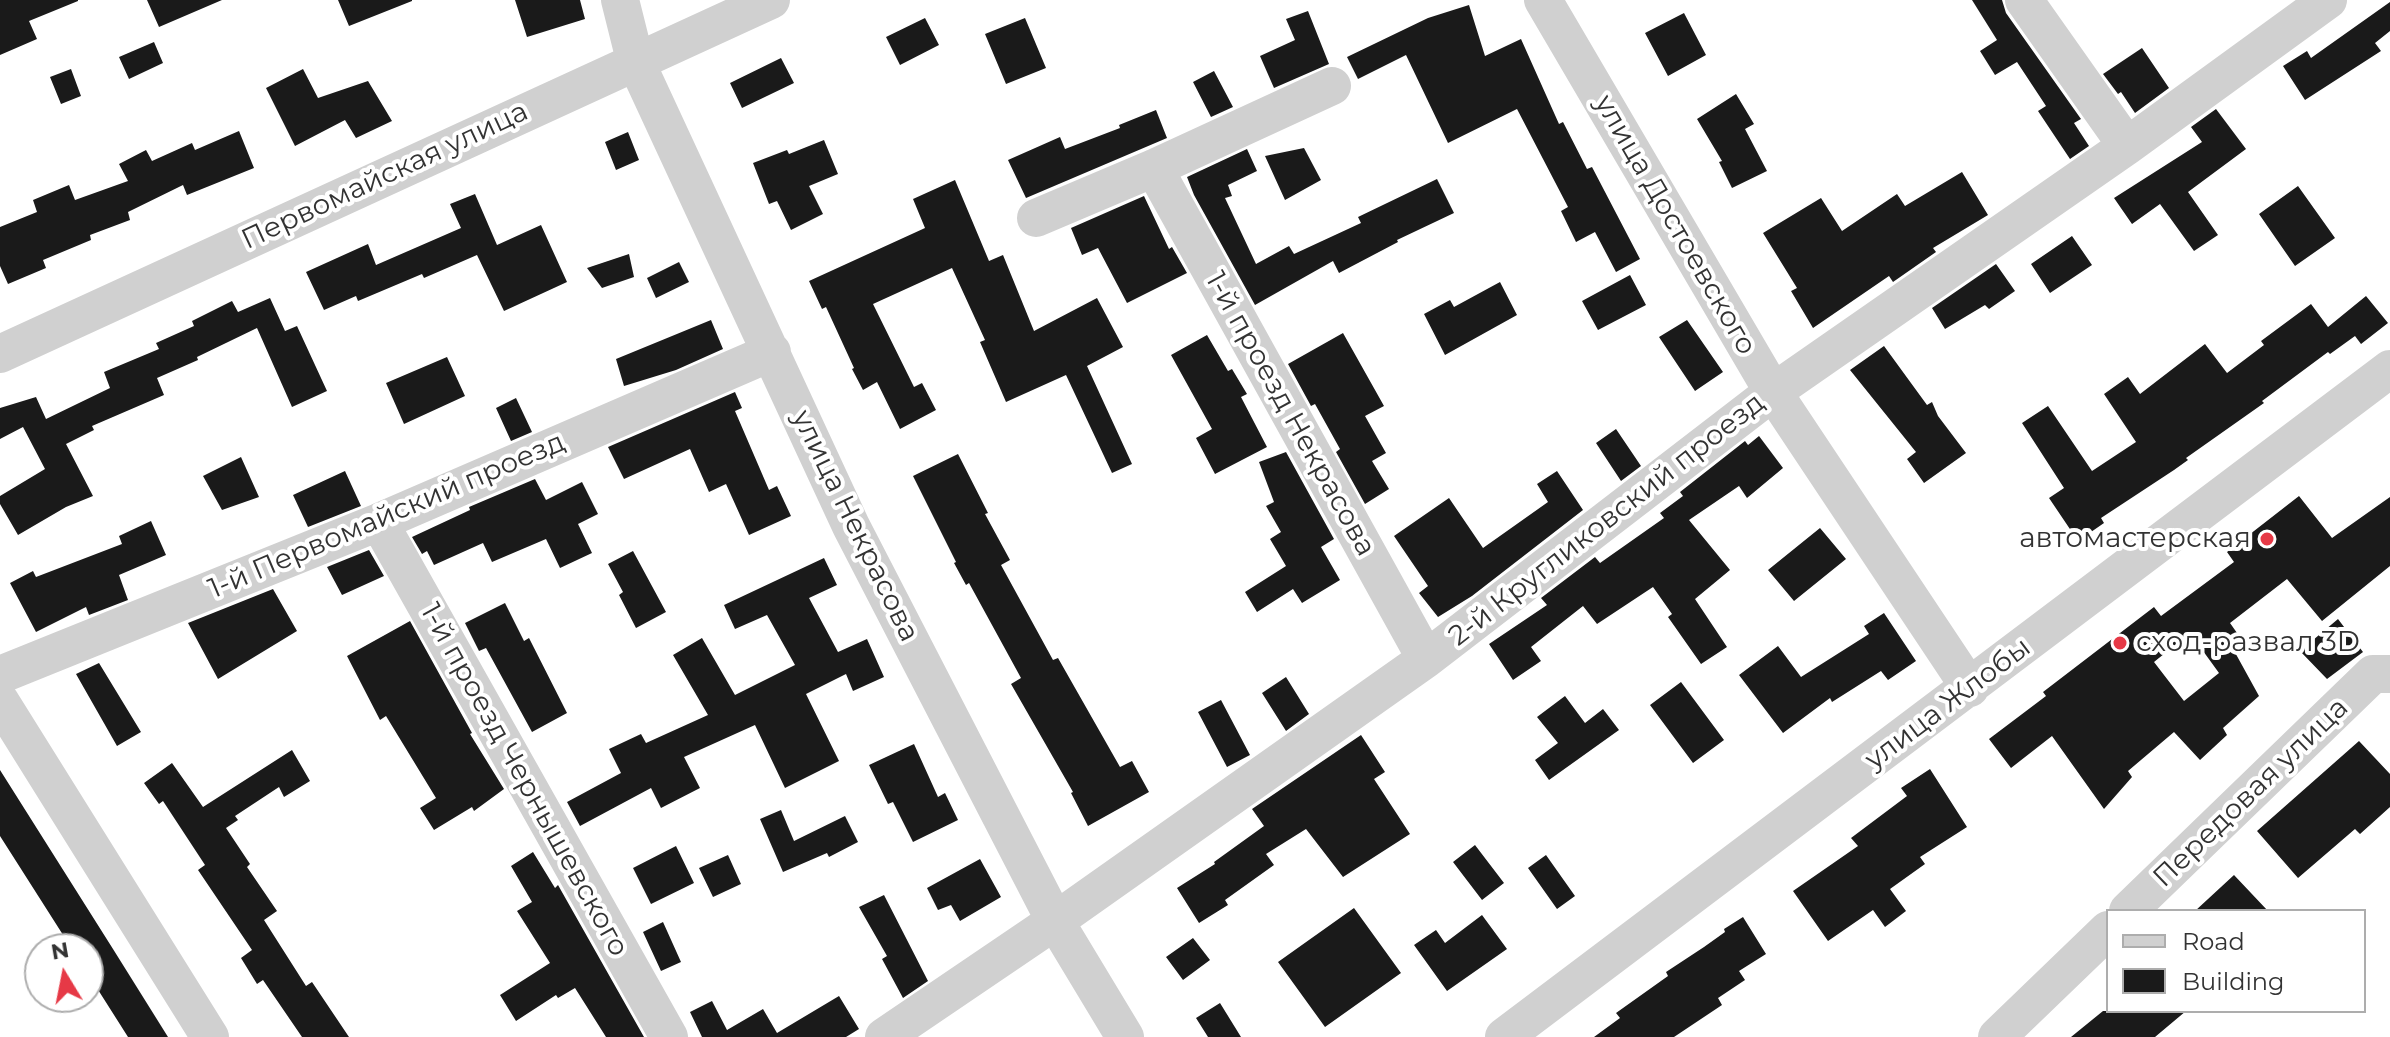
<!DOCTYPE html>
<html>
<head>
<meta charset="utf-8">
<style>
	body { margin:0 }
	#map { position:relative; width:2390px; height:1037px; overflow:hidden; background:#fff; font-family:Montserrat,sans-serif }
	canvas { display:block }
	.legend { position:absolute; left:2106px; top:909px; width:260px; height:104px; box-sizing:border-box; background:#fff; border:2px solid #adadad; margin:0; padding:10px 14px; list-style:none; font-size:24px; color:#333 }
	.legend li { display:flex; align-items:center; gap:16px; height:40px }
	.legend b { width:40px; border:2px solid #adadad }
	.north { position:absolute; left:24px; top:933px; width:80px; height:80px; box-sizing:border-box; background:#fff; border:2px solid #adadad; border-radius:50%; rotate:350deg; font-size:22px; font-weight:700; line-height:32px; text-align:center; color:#333 }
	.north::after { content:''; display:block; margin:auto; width:28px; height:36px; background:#e63946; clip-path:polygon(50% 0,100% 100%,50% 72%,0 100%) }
</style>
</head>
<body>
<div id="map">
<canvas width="2390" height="1037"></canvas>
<ul class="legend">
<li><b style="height:10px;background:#d0d0d0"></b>Road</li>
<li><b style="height:22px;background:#1a1a1a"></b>Building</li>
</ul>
<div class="north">N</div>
</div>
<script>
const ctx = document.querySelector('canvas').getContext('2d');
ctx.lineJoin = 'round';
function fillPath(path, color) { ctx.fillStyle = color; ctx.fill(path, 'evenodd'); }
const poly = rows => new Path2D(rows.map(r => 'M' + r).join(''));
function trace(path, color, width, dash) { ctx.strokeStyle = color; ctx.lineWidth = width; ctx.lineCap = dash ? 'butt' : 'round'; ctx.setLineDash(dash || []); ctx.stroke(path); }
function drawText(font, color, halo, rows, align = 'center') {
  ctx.font = font + ' Montserrat,sans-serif'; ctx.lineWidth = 8; ctx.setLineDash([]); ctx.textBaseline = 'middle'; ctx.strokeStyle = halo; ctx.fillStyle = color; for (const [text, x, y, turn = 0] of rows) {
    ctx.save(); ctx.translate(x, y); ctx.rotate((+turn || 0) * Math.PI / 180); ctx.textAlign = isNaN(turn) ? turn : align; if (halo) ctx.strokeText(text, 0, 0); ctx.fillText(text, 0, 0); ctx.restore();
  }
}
const building = poly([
	[0,0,78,0,78,1,29,21,37,39,0,55],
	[147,0,222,0,159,27],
	[338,0,412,0,412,1,349,26],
	[515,0,580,0,585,19,527,37],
	[1972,0,2002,0,2006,13,2081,119,2074,123,2089,146,2070,159,2038,111,2046,106,2017,62,1995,75,1980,51,1997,40],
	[2390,2,2390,31,2375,43,2381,51,2305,100,2283,66,2307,51,2311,58],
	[1469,5,1485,56,1521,39,1559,124,1563,122,1587,169,1592,167,1640,259,1616,272,1595,232,1576,242,1561,211,1568,207,1517,109,1448,143,1406,55,1358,79,1347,57,1428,18],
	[1308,11,1329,64,1274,88,1260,56,1295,40,1286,19],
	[1684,13,1706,55,1668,76,1645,33],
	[925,18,939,45,900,65,886,37],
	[1025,18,1046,68,1006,84,985,34],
	[154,42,163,63,129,79,119,57],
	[2142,48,2169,88,2135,113,2121,92,2118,94,2103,74],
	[781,58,794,83,742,108,730,83],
	[71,69,81,96,61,104,50,77],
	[303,69,318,98,368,81,392,121,356,138,345,120,295,146,266,88],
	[1214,71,1233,107,1211,117,1193,82],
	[1736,94,1754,124,1745,129,1767,171,1732,188,1719,162,1722,161,1697,119],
	[2216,109,2246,149,2188,192,2218,235,2194,251,2160,204,2132,224,2114,198,2202,142,2191,127],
	[1156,110,1167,138,1026,198,1008,160,1060,137,1065,149,1120,128,1119,125],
	[239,131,254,168,187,195,183,185,128,212,130,220,90,235,91,240,43,260,46,268,8,284,0,266,0,227,37,212,33,200,69,185,75,200,128,181,119,164,146,150,152,161,192,143,195,150],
	[628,132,639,160,616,170,605,142],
	[824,140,838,174,809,186,823,214,791,230,777,201,769,204,753,163,787,150,789,154],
	[1304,148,1321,180,1285,200,1265,156],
	[1247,149,1257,171,1228,185,1232,196,1225,198,1256,264,1289,246,1294,254,1361,223,1358,217,1437,179,1454,213,1397,240,1398,242,1339,273,1333,261,1255,305,1194,195,1187,177],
	[1962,172,1988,215,1933,248,1936,252,1893,282,1889,276,1813,328,1791,291,1797,288,1763,233,1821,198,1842,231,1897,194,1905,206],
	[955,180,989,261,1003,255,1034,331,1097,298,1123,347,1087,366,1132,464,1112,473,1066,375,1006,402,980,342,985,340,952,268,873,304,914,387,922,383,936,410,900,429,877,382,863,390,852,369,854,368,826,307,822,309,809,281,925,228,913,199],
	[2298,186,2335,238,2295,266,2259,214],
	[475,194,497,245,541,225,567,282,504,311,477,255,424,278,422,274,358,301,356,296,324,310,306,272,368,244,376,265,461,228,450,204],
	[1144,196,1169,249,1172,247,1187,273,1127,303,1098,248,1082,255,1071,228],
	[2072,236,2092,265,2050,293,2031,264],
	[629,254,634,277,602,288,587,268],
	[679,262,689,282,656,298,647,278],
	[1996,264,2015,291,1989,309,1985,305,1945,329,1932,308],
	[1630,275,1646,305,1598,330,1582,301],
	[1500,282,1517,315,1445,355,1424,314,1450,300,1454,307],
	[2366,296,2388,323,2361,344,2355,336,2330,354,2328,352,2262,401,2264,403,2186,458,2188,460,2174,470,2101,518,2104,523,2078,541,2049,498,2064,488,2022,423,2048,406,2092,471,2136,442,2104,394,2128,377,2140,394,2205,344,2227,373,2264,345,2261,341,2311,304,2328,327],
	[270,298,285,331,297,326,327,391,292,407,257,328,197,357,198,360,157,378,164,395,92,426,94,430,66,444,93,496,66,507,18,535,0,504,0,496,45,469,23,427,0,439,0,408,36,397,46,419,110,388,104,372,159,349,156,343,194,326,192,321,232,301,238,312],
	[711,320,723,349,676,370,624,386,616,359],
	[1687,320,1723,372,1695,391,1659,337],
	[1343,333,1384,406,1365,416,1386,453,1372,461,1389,489,1365,504,1336,452,1340,449,1315,404,1311,406,1288,364],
	[1207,335,1228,371,1232,369,1247,394,1241,397,1267,447,1215,474,1196,438,1212,429,1171,355],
	[1884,346,1927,405,1932,402,1938,416,1966,453,1924,483,1907,459,1916,452,1850,370],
	[447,357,465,396,404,424,386,383],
	[735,392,742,408,735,411,769,490,777,486,791,516,749,535,726,484,709,492,690,449,624,479,608,447],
	[516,398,532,432,511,441,496,408],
	[1616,429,1641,466,1621,481,1596,443],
	[1759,436,1783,468,1747,498,1739,486,1689,520,1730,570,1695,599,1727,647,1701,664,1668,617,1672,614,1653,587,1597,624,1583,606,1531,647,1541,661,1513,680,1489,644,1547,605,1541,598,1595,557,1600,563,1664,518,1660,513,1683,496,1680,492,1745,441,1748,445],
	[1286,452,1334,539,1321,547,1340,580,1302,603,1293,589,1257,612,1245,592,1286,566,1270,539,1281,532,1266,506,1274,502,1259,462],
	[958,454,988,513,985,514,1010,560,1001,565,1053,660,1058,658,1120,767,1132,761,1149,792,1088,826,1071,793,1073,792,1011,684,1021,678,969,583,966,585,954,563,956,562,913,476],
	[241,457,259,497,222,510,203,476],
	[345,471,361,506,308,527,293,495],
	[1557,471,1583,510,1472,596,1438,617,1419,593,1428,586,1394,536,1449,498,1483,548,1548,502,1537,484],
	[535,479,546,500,582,482,598,514,578,524,592,553,560,568,546,539,492,562,483,543,434,565,427,551,422,554,412,537,470,510,469,507],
	[2299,496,2332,538,2390,497,2390,566,2322,621,2287,579,2230,623,2242,640,2232,647,2259,696,2223,728,2227,735,2200,760,2174,732,2128,771,2132,777,2104,809,2052,736,2011,768,1989,739,2046,696,2043,692,2154,607,2161,616,2234,562,2227,552],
	[2190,633,2219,673,2184,701,2154,662],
	[151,521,166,555,119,575,128,600,89,615,86,607,36,632,10,583,33,571,36,577,122,544,119,536],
	[1820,528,1846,559,1794,601,1768,570],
	[369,550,384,576,342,595,327,567],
	[633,551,666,612,636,628,619,595,623,592,608,564],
	[824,558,837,585,809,598,838,652,867,639,884,677,853,691,846,674,806,694,839,761,785,788,755,725,684,757,700,788,661,808,651,788,580,826,567,802,621,773,609,749,641,734,646,743,708,715,673,655,702,638,735,695,795,665,767,615,735,629,724,605],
	[273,589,297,631,218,679,188,623],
	[505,603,524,641,529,638,567,713,532,732,486,648,479,651,465,623],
	[1884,613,1916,661,1888,680,1881,671,1832,702,1830,698,1783,733,1739,675,1778,646,1801,677,1869,634,1864,626],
	[2338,619,2363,652,2327,679,2300,651],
	[410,621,472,733,470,734,504,789,474,811,472,807,434,830,420,808,436,798,386,716,380,720,347,656],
	[99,663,141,732,117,746,76,674],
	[1286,677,1309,714,1286,731,1262,693],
	[1681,682,1724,740,1693,763,1650,705],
	[1565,696,1585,723,1603,709,1619,730,1549,780,1535,760,1558,743,1537,717],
	[1221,700,1250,755,1227,767,1198,712],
	[1361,735,1385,772,1374,779,1410,834,1343,877,1306,829,1266,854,1274,865,1225,900,1228,905,1199,923,1177,888,1215,864,1214,862,1264,826,1252,809],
	[2359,741,2390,774,2390,807,2360,834,2355,829,2298,878,2257,831],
	[914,744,938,797,945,793,958,820,913,842,893,802,888,804,869,765],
	[292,750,310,781,284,797,279,787,235,816,238,820,226,828,250,864,247,867,277,911,264,920,306,986,312,982,349,1037,302,1037,263,980,257,984,241,958,252,950,198,870,205,865,163,801,159,804,144,783,172,763,203,807],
	[1930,769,1967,827,1920,857,1925,864,1890,889,1906,911,1885,927,1873,910,1828,941,1793,891,1858,846,1851,838,1907,796,1901,788],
	[0,770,113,949,168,1037,128,1037,88,974,88,949,72,949,0,836],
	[781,810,794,841,845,816,858,842,829,857,827,853,783,872,760,819],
	[1475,845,1504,883,1482,900,1453,862],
	[676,846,694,883,651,904,633,868],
	[533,852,555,888,558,885,644,1037,606,1037,575,988,558,998,556,995,516,1021,500,995,550,963,517,911,532,902,511,866],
	[728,855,741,884,713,897,699,868],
	[1546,855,1575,896,1557,909,1528,868],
	[980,859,1001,897,960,921,951,905,938,910,927,888],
	[2234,875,2268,911,2195,911],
	[884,895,928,981,903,998,882,959,887,956,859,907],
	[1354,908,1401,973,1325,1027,1278,962],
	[1482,915,1507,949,1447,991,1414,945,1436,930,1445,943],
	[1743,917,1766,954,1739,971,1745,980,1718,998,1722,1005,1674,1037,1594,1037,1620,1018,1616,1013,1668,976,1666,972,1704,947,1725,932,1724,929],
	[663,922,681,962,661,971,643,932],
	[1193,938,1210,960,1183,980,1166,957],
	[839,996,859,1029,846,1037,702,1037,690,1012,712,1001,727,1030,763,1009,777,1033],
	[1220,1003,1241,1037,1208,1037,1196,1018],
	[2103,1011,2186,1011,2155,1037,2071,1037]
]);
const minor = poly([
	[620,0,635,60,851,526,1055,921,1125,1037],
	[1543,0,1773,392,1970,688],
	[2024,0,2127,146],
	[1154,168,1426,659],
	[1036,218,1154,168,1332,86],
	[0,354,771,0],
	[379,522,669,1037],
	[0,675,379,522,772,352],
	[0,701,210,1037],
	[2128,911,2373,674,2390,674],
	[884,1037,1055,921,1426,659,1773,392,2127,146,2328,0],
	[1504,1037,2390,369],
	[1997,1037,2108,930]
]);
const markers = [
	[2267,539,8,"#e63946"],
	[2120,643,8,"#e63946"]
];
const streetNames = [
	["Первомайская улица",385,176,-25],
	["улица Достоевского",1675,225,60],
	["1-й проезд Некрасова",1290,414,61],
	["1-й Первомайский проезд",387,516,-23],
	["2-й Кругликовский проезд",1607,520,-38],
	["улица Некрасова",855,526,64],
	["улица Жлобы",1948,704,-37],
	["1-й проезд Чернышевского",524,780,61],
	["Передовая улица",2251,793,-44]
];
const poiNames = [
	["автомастерская",2251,539],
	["сход-развал 3D",2136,643,"left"]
];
fillPath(building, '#1a1a1a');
trace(minor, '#d0d0d0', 38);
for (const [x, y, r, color] of markers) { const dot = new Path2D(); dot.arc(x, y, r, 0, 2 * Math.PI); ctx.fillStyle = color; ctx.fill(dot); trace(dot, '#fff', 3); }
drawText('28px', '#333', '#fff', streetNames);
drawText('28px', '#333', '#fff', poiNames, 'right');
</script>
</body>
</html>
